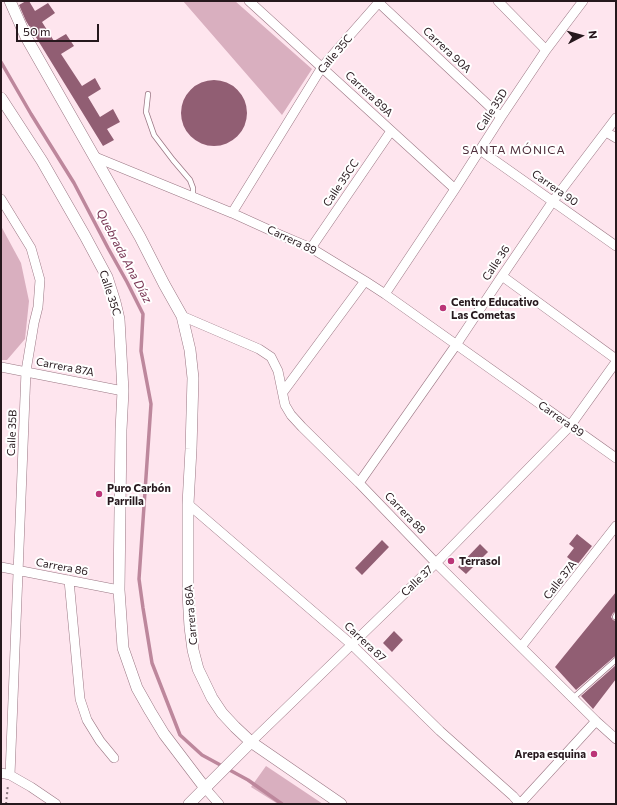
<!DOCTYPE html>
<html>
<head>
<meta charset="utf-8">
<style>
	body { margin:0 }
	#map { position:relative; width:617px; height:805px; overflow:hidden; background:#fee5ee; font-family:Commissioner,sans-serif }
	canvas { display:block }
	.frame { position:absolute; inset:0; border:2px solid #26181d; pointer-events:none }
	.north { position:absolute; left:561px; top:16px; width:40px; height:40px; -webkit-text-stroke:3px #fff; paint-order:stroke; rotate:84deg; font-size:11px; font-weight:700; line-height:16px; text-align:center; color:#26181d }
	.north::after { content:''; display:block; margin:auto; width:14px; height:18px; background:#26181d; clip-path:polygon(50% 0,100% 100%,50% 72%,0 100%) }
	.scale { position:absolute; left:16px; top:24px; width:83px; height:18px; box-sizing:border-box; border:2px solid #26181d; border-top:0; padding-left:5px; font-size:12px; line-height:14px; white-space:nowrap; color:#26181d; -webkit-text-stroke:3px #fff; paint-order:stroke }
</style>
</head>
<body>
<div id="map">
<canvas width="617" height="805"></canvas>
<div class="frame"></div>
<div class="north">N</div>
<div class="scale">50 m</div>
</div>
<script>
const ctx = document.querySelector('canvas').getContext('2d');
ctx.lineJoin = 'round';
function fillPath(path, color) { ctx.fillStyle = color; ctx.fill(path, 'evenodd'); }
const poly = rows => new Path2D(rows.map(r => 'M' + r).join(''));
function trace(path, color, width, dash) { ctx.strokeStyle = color; ctx.lineWidth = width; ctx.lineCap = dash ? 'butt' : 'round'; ctx.setLineDash(dash || []); ctx.stroke(path); }
function drawText(font, color, halo, rows, align = 'center') {
  ctx.font = font + ' Commissioner,sans-serif'; ctx.lineWidth = 4; ctx.setLineDash([]); ctx.textBaseline = 'middle'; ctx.strokeStyle = halo; ctx.fillStyle = color; for (const [text, x, y, turn = 0] of rows) {
    ctx.save(); ctx.translate(x, y); ctx.rotate((+turn || 0) * Math.PI / 180); ctx.textAlign = isNaN(turn) ? turn : align; if (halo) ctx.strokeText(text, 0, 0); ctx.fillText(text, 0, 0); ctx.restore();
  }
}
const green = poly([
	[183,1,235,1,312,69,282,115],
	[1,226,21,263,29,301,25,339,7,360,1,360],
	[266,766,323,804,278,804,251,787]
]);
const stream = poly([
	[1,62,31,114,74,183,108,248,127,282,143,314,141,351,151,404,139,579,143,608,152,663,180,735,202,755,248,780,282,804]
]);
const building = poly([
	[26,1,29,1,35,11,48,3,55,13,42,22,54,41,66,34,74,46,61,54,82,86,95,78,101,89,88,97,100,117,113,109,120,122,107,129,114,140,103,146,26,21,19,5],
	'181 113a33 33 0 1 1 66 0a33 33 0 1 1-66 0Z',
	[577,534,592,546,577,565,567,557,574,548,569,544],
	[382,540,389,547,362,575,355,568],
	[480,544,488,552,466,574,458,567],
	[616,592,616,611,613,613,611,617,613,620,616,621,616,656,614,657,576,690,555,667],
	[394,631,403,640,392,652,383,643],
	[616,665,616,679,593,709,581,696]
]);
const path = poly([
	[6,804,8,785]
]);
const service = poly([
	[148,94,146,112,154,135,173,160,190,180,193,188,193,197],
	[615,617,616,615],
	[573,698,616,660]
]);
const minor = poly([
	[249,1,455,189],
	[377,1,501,117],
	[498,1,546,50],
	[606,132,616,138],
	[480,150,616,246],
	[95,157,232,213,276,233,311,248,365,281,385,294,616,458],
	[1,199,31,248,40,280,38,307,34,323,26,371,10,775],
	[232,213,322,67,380,1],
	[311,248,391,131],
	[502,276,616,359],
	[385,294,455,189,501,117,546,50,583,1],
	[182,316,259,349,271,357,278,371,285,405,291,415,302,427,359,483,436,563,596,721,616,739],
	[1,367,123,391],
	[283,392,365,281],
	[359,483,456,345,502,276,553,201,616,118],
	[188,504,351,644,440,731,513,796,520,804,596,721],
	[1,567,119,590],
	[69,580,80,699,87,720,100,741,114,758],
	[521,647,616,526],
	[251,742,436,563,570,426,616,362],
	[1,773,10,775,31,787,56,804],
	[205,788,219,804]
]);
const tertiary = poly([
	[10,1,26,37,140,237,164,284,182,316,190,350,193,378,191,449,188,504,188,594,190,627,193,650,198,669,212,698,222,713,235,727,251,742,341,804],
	[1,98,42,161,85,236,107,277,115,302,119,319,123,391,121,430,119,590,123,648,137,688,150,711,164,734,205,788],
	[189,804,251,742]
]);
const markers = [
	[443,308,4,"#bb3578"],
	[99,494,4,"#bb3578"],
	[451,561,4,"#bb3578"],
	[594,754,4,"#bb3578"]
];
const streetNames = [
	["Carrera 90A",447,50,43],
	["Calle 35C",335,54,-50],
	["Carrera 89A",369,94,43],
	["Calle 35D",492,110,-57],
	["Calle 35CC",341,183,-56],
	["Carrera 90",555,188,35],
	["Carrera 89",292,240,25],
	["Calle 36",496,263,-56],
	["Calle 35C",110,293,72],
	["Carrera 87A",65,367,11],
	["Carrera 89",561,419,35],
	["Calle 35B",12,433,-88],
	["Carrera 88",405,513,46],
	["Carrera 86",62,567,11],
	["Calle 37A",560,580,-52],
	["Calle 37",417,581,-44],
	["Carrera 86A",191,615,-95],
	["Carrera 87",365,642,43]
];
const poiNames = [
	["Centro Educativo",451,302],
	["Las Cometas",451,315],
	["Puro Carbón",107,488],
	["Parrilla",107,501],
	["Terrasol",459,561],
	["Arepa esquina",586,754,"right"]
];
const neighbourhoodNames = [
	["SANTA MÓNICA",514,150]
];
const waterNames = [
	["Quebrada Ana Díaz",124,256,62]
];
fillPath(green, '#d9afbf');
trace(stream, '#bd879c', 3.5);
fillPath(building, '#915e73');
trace(service, '#9a7683', 6);
trace(minor, '#9a7683', 10);
trace(tertiary, '#9a7683', 12);
trace(path, '#87747b', 2, [2, 3]);
trace(service, '#fff', 4.5);
trace(minor, '#fff', 9);
trace(tertiary, '#fff', 11);
for (const [x, y, r, color] of markers) { const dot = new Path2D(); dot.arc(x, y, r, 0, 2 * Math.PI); ctx.fillStyle = color; ctx.fill(dot); trace(dot, '#fff', 1.5); }
drawText('11px', '#26181d', '#fff', streetNames);
drawText('bold 11px', '#26181d', '#fff', poiNames, 'left');
ctx.letterSpacing = '1px';
drawText('12px', '#4e2f3c', '#fff', neighbourhoodNames);
ctx.letterSpacing = '0px';
drawText('italic 12px', '#773352', '#fff', waterNames);
</script>
</body>
</html>
